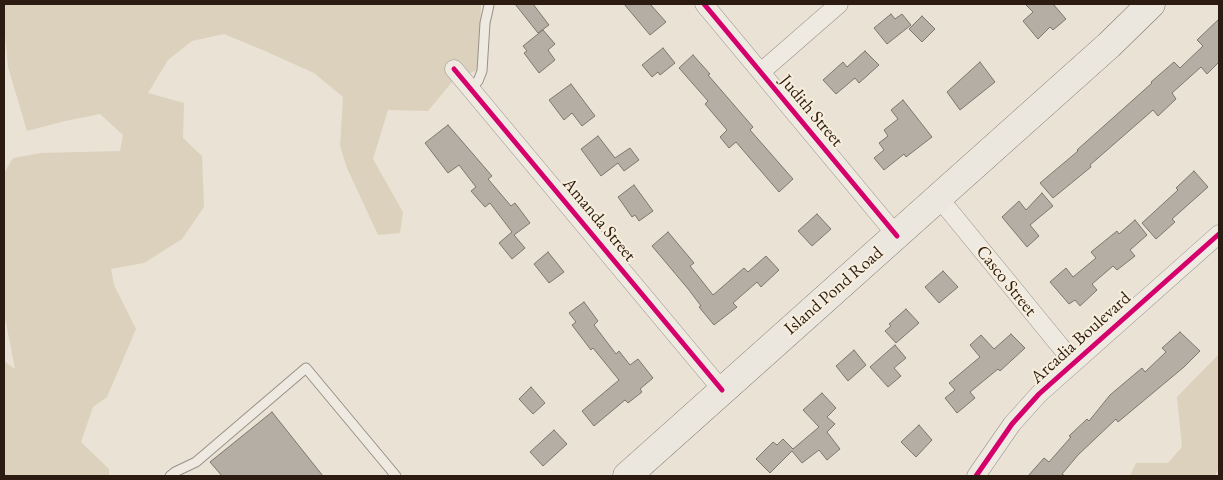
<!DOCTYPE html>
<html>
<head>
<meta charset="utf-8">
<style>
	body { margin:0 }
	#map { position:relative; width:1223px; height:480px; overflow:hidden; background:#eae2d4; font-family:"EB Garamond",serif }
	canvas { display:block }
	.frame { position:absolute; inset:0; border:5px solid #2c1b10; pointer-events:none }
</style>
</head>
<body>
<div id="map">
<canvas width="1223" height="480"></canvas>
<div class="frame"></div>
</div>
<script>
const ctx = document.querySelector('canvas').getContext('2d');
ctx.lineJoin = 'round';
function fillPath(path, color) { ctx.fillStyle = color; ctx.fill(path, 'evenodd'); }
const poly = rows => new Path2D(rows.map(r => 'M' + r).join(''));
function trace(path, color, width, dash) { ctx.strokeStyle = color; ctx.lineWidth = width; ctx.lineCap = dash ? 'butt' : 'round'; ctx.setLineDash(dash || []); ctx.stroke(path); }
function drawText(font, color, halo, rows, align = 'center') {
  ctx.font = font + ' "EB Garamond",serif'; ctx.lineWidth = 4; ctx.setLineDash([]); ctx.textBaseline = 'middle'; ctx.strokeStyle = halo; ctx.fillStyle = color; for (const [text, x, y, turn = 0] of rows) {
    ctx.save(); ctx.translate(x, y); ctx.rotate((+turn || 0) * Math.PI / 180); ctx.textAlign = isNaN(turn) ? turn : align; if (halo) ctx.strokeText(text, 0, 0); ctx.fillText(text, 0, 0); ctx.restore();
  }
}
const green = poly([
	[4,4,481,4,479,69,452,82,428,111,388,110,373,159,403,212,400,233,378,235,347,168,340,146,343,97,314,73,265,51,224,34,192,41,168,60,148,93,184,103,183,138,202,156,204,207,182,239,144,263,111,269,114,285,136,329,107,397,93,407,81,442,109,469,109,476,4,476,4,361,15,369,4,313,4,173,13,158,41,153,120,151,123,135,100,114,65,121,27,131,8,67,4,24],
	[1219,354,1219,468,1215,476,1130,476,1136,463,1168,463,1182,447,1177,397]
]);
const building = poly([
	[515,4,533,4,549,25,538,33,515,4],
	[624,4,650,4,666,22,650,35,624,4],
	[1025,4,1053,4,1066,19,1053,30,1050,27,1038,39,1023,21,1033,12,1025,4],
	[891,14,895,19,902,14,911,25,887,44,874,28,891,14],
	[922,16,935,29,922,42,909,29,922,16],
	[1219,19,1219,62,1207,74,1201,67,1172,93,1176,99,1158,116,1153,110,1090,165,1091,167,1053,198,1040,183,1078,151,1077,150,1152,83,1151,82,1174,62,1180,68,1203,46,1197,40,1219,19],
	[543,30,555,44,548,50,555,60,539,73,524,53,527,51,523,46,543,30],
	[663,48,675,63,660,75,658,72,652,77,642,65,663,48],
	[865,51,879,65,859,83,855,78,836,94,823,80,843,62,847,67,865,51],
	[693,55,710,74,708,75,753,127,750,130,793,179,779,192,736,142,729,148,720,137,727,130,705,104,708,101,679,68,693,55],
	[980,62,995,82,960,110,947,92,980,62],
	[571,84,595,116,582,126,572,113,564,120,549,100,571,84],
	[903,100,932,137,906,157,904,154,884,170,874,158,884,150,879,143,888,136,884,130,898,119,891,110,903,100],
	[448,125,492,176,488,179,511,206,515,203,530,223,514,235,525,248,512,259,499,243,512,232,490,203,485,207,471,191,476,187,459,165,448,173,425,143,448,125],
	[598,136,615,158,630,148,639,160,624,171,618,163,601,176,581,149,598,136],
	[1194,171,1208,187,1172,219,1175,222,1156,239,1142,223,1178,190,1176,188,1194,171],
	[634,185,653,211,639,221,635,215,632,217,618,197,634,185],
	[1042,193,1053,206,1030,225,1039,236,1027,247,1002,217,1019,201,1026,210,1042,193],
	[817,214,831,229,812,246,798,231,817,214],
	[1135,220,1147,235,1130,250,1135,256,1117,270,1113,266,1092,284,1097,290,1080,306,1075,300,1069,304,1050,282,1066,268,1073,277,1096,258,1091,252,1117,231,1119,234,1135,220],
	[668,232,694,263,690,266,713,295,744,268,748,272,766,256,779,270,761,287,757,282,733,303,737,307,714,325,699,307,701,306,689,290,652,246,668,232],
	[548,252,564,272,549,283,534,264,548,252],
	[943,271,958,287,939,303,925,287,943,271],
	[584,302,598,321,594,325,616,354,619,351,630,365,638,359,653,378,640,389,642,392,628,403,625,400,594,426,582,411,619,380,593,348,591,350,572,325,576,322,569,313,584,302],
	[906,309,919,323,896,343,885,331,891,326,889,324,906,309],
	[1180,332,1200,351,1184,367,1118,422,1116,419,1078,455,1062,474,1065,476,1028,476,1044,458,1049,462,1071,437,1069,436,1087,419,1089,421,1110,395,1142,368,1145,372,1166,352,1162,348,1180,332],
	[1011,334,1025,348,1000,371,998,369,970,392,975,398,957,413,945,398,955,390,949,383,980,357,970,345,981,335,994,349,1011,334],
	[895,345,906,358,894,368,901,376,888,387,870,367,895,345],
	[854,350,866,365,848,381,836,366,854,350],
	[531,387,545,403,533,414,519,399,531,387],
	[822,393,836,408,827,417,835,424,827,432,840,449,827,460,819,450,802,463,792,451,770,473,756,459,773,442,777,445,783,439,793,449,819,427,803,410,822,393],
	[272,412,323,476,222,476,210,462,272,412],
	[919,425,932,440,916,457,901,442,919,425],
	[554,430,567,444,543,466,530,452,554,430]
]);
const service = poly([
	[471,89,478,81,482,71,485,23,489,5],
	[170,476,175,472,196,462,306,368,396,476]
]);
const minor = poly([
	[704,4,897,236],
	[454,69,722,390],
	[761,72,839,4],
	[939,198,1074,363],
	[976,476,1012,424,1039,394,1219,234]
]);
const primary = poly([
	[627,476,1109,45,1151,4]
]);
const cycleway = poly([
	[704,4,897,236],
	[454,69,722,390],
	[976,476,1012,424,1039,394,1219,234]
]);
const streetNames = [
	["Judith Street",811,111,50],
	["Amanda Street",599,220,50],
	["Casco Street",1006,281,51],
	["Island Pond Road",834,291,-41],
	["Arcadia Boulevard",1081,338,-42]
];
fillPath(green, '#dcd1bd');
fillPath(building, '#b4aea4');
trace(building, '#7d766d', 1);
trace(service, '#989188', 11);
trace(minor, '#989188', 19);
trace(primary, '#7d766d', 29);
trace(service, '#eeeae2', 9);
trace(minor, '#eeeae2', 18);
trace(primary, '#ebe6de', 28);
trace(cycleway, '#d6006c', 5);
drawText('18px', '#2c1b10', '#f7eedd', streetNames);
</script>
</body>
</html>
